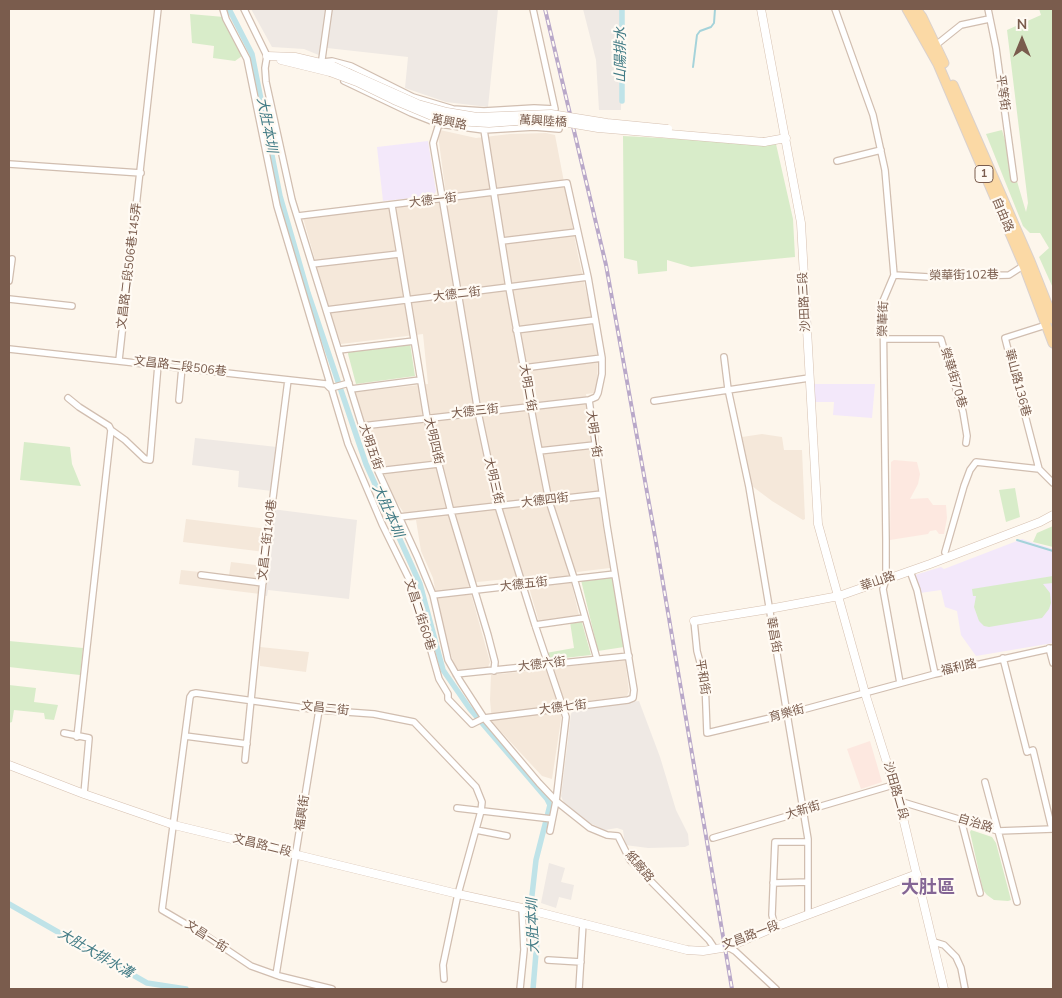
<!DOCTYPE html>
<html>
<head>
<meta charset="utf-8">
<style>
	body { margin:0 }
	#map { position:relative; width:1062px; height:998px; overflow:hidden; background:#fdf6ec; font-family:"Nunito Sans",sans-serif }
	canvas { display:block }
	.frame { position:absolute; inset:0; border:10px solid #7a5c4d; pointer-events:none }
	.north { position:absolute; left:997px; top:15px; width:50px; height:50px; -webkit-text-stroke:4px #fffaf3; paint-order:stroke; rotate:0deg; font-size:14px; font-weight:700; line-height:20px; text-align:center; color:#7a5c4d }
	.north::after { content:''; display:block; margin:auto; width:18px; height:22px; background:#7a5c4d; clip-path:polygon(50% 0,100% 100%,50% 72%,0 100%) }
</style>
</head>
<body>
<div id="map">
<canvas width="1062" height="998"></canvas>
<div class="frame"></div>
<div class="north">N</div>
</div>
<script>
const ctx = document.querySelector('canvas').getContext('2d');
ctx.lineJoin = 'round';
function fillPath(path, color) { ctx.fillStyle = color; ctx.fill(path, 'evenodd'); }
const poly = rows => new Path2D(rows.map(r => 'M' + r).join(''));
function trace(path, color, width, dash) { ctx.strokeStyle = color; ctx.lineWidth = width; ctx.lineCap = dash ? 'butt' : 'round'; ctx.setLineDash(dash || []); ctx.stroke(path); }
function drawText(font, color, halo, rows, align = 'center') {
  ctx.font = font + ' "Nunito Sans","Noto Sans TC",sans-serif'; ctx.lineWidth = 4.5; ctx.setLineDash([]); ctx.textBaseline = 'middle'; ctx.strokeStyle = halo; ctx.fillStyle = color; for (const [text, x, y, turn = 0] of rows) {
    ctx.save(); ctx.translate(x, y); ctx.rotate((+turn || 0) * Math.PI / 180); ctx.textAlign = isNaN(turn) ? turn : align; if (halo) ctx.strokeText(text, 0, 0); ctx.fillText(text, 0, 0); ctx.restore();
  }
}
const residential = poly([
	[440,130,476,138,510,134,546,133,555,135,578,255,595,331,598,354,597,388,595,393,586,394,602,520,610,568,569,573,579,615,539,622,526,577,468,583,490,662,488,667,462,671,455,668,440,616,433,578,421,551,416,520,409,521,394,498,363,421,355,392,428,384,423,334,341,344,328,305,303,218,411,204,447,202,438,135],
	[762,434,782,437,784,450,802,450,805,519,803,520,772,501,752,486,742,437],
	[186,519,268,529,265,552,183,542],
	[231,562,264,566,260,594,179,584,181,570,229,575],
	[260,647,309,652,306,672,260,666],
	[625,660,629,691,627,696,558,705,562,713,552,779,542,776,492,722,490,700,491,675]
]);
const commercial = poly([
	[894,460,917,462,920,474,918,484,910,499,928,498,933,505,946,505,947,518,944,534,939,534,936,530,930,531,928,534,890,540,891,462],
	[870,741,882,782,861,789,847,749]
]);
const industrial = poly([
	[251,9,327,9,321,56,304,49,272,47],
	[332,9,498,9,488,107,446,102,405,88,408,57,327,48],
	[583,9,622,9,621,110,599,110,596,60],
	[195,438,277,447,272,491,238,487,239,471,192,465],
	[272,509,357,520,349,599,268,590,267,596,261,595],
	[639,701,660,757,676,810,688,834,689,845,685,847,648,848,625,845,623,830,617,828,605,830,587,822,565,805,561,796,571,714,573,710],
	[549,863,565,868,561,882,574,885,571,900,559,897,556,908,541,903]
]);
const education = poly([
	[428,141,436,191,435,193,433,196,383,201,377,147],
	[813,384,875,384,872,418,833,415,834,402,813,402],
	[1022,539,1053,549,1053,643,976,656,961,635,957,611,945,607,941,590,920,593,915,575,941,567,944,569]
]);
const green = poly([
	[1039,9,1053,9,1053,288,1039,257,1049,248,1040,233,1030,233,1023,226,986,134,1002,130,1026,212,1028,203,1007,30,1041,15],
	[190,14,224,17,228,30,242,56,235,61,213,58,214,46,192,43],
	[623,136,776,144,793,219,795,257,691,267,667,260,667,271,638,274,637,261,624,258],
	[410,343,415,376,356,384,347,350],
	[24,442,70,447,72,464,81,486,20,480],
	[1015,488,1020,517,1006,522,999,490],
	[1053,526,1053,547,1033,542,1037,533],
	[612,576,624,647,598,651,581,580],
	[1053,576,1053,583,1043,584,1050,593,1051,603,1049,609,1042,618,989,627,984,626,979,621,974,607,976,596,973,596,972,589],
	[581,619,591,655,547,660,546,653,574,648,570,622],
	[9,641,83,648,80,675,9,667],
	[9,685,36,688,34,702,58,705,54,720,45,719,44,713,14,710,12,722,9,723],
	[971,830,992,837,996,843,1011,900,1008,901,994,900,987,895,983,890,970,832]
]);
const stream = poly([
	[693,67,697,35,700,31,711,27,714,23,715,9],
	[1017,540,1053,551]
]);
const canal = poly([
	[229,9,252,54,280,196,308,293,366,464,420,584,443,670,470,709,547,799,550,805,536,860,531,904,532,919,537,941,533,989],
	[622,101,622,9],
	[9,904,147,983,186,989]
]);
const street = poly([
	[223,9,226,19,247,59,277,206,348,444,382,524,413,587,439,679,448,694,448,699,472,724,484,718,628,700,633,698,634,690,607,526,589,400],
	[244,9,267,56,265,68,266,82,292,200,362,426,378,471,417,556,433,595,448,660,460,681,484,718,539,783,556,801,590,828,607,835,618,836,630,860,709,940,715,949],
	[835,9,873,115,885,170,894,275,883,301,886,540,886,579,883,589,900,683],
	[988,9,996,48,1014,179],
	[936,45,961,25,989,19],
	[323,62,332,61,351,66,413,97,453,109,484,111,534,108,555,109,533,9],
	[321,66,329,9],
	[344,81,411,113,439,124,484,130,534,127,559,129],
	[484,111,484,130,509,288,536,435,549,501,574,578,597,659],
	[439,124,433,143,478,412,498,506,535,625,566,717,556,801,550,831],
	[837,161,881,150],
	[9,164,141,173],
	[392,206,427,418,451,512,488,635,495,662,494,671],
	[298,216,567,183,588,277,602,358,602,374,598,393,596,397,589,400,362,426],
	[502,241,577,232],
	[312,264,399,254],
	[894,275,929,277,1009,275,1026,264],
	[9,281,12,259],
	[9,299,72,306],
	[326,310,588,277],
	[516,330,595,320],
	[884,339,941,339,963,412,967,436,966,443],
	[9,349,326,384,330,388],
	[339,350,414,341],
	[724,357,728,389,749,487,808,839,808,914],
	[119,360,158,9],
	[523,368,602,358],
	[331,388,349,383],
	[351,389,420,380],
	[68,398,79,407,109,426,111,430,125,440,145,459,150,460,158,365],
	[179,400,182,367],
	[654,401,809,378],
	[539,451,594,445],
	[1039,469,1005,338,1046,325],
	[378,471,438,464],
	[399,517,602,494],
	[945,552,964,486,970,470,976,462,1039,469,1053,483],
	[910,571,917,590,935,674],
	[201,575,263,583],
	[433,595,615,574],
	[694,621,697,651,705,681,707,733,787,714,935,674,1053,648],
	[535,625,584,618],
	[1049,648,1053,663],
	[1003,658,1027,752,1033,750,1052,829],
	[456,674,629,656],
	[64,733,89,738,84,794],
	[185,736,247,744],
	[77,737,111,430],
	[245,760,265,560,288,380],
	[985,782,1017,902],
	[899,801,998,831,1053,829],
	[457,808,552,819],
	[961,820,980,893],
	[476,830,507,836],
	[713,838,893,785],
	[773,883,808,882],
	[775,927,772,915,775,842,808,842],
	[934,942,944,945,956,957,961,968,965,989],
	[728,947,735,951,776,989],
	[548,960,581,962],
	[276,975,319,710],
	[332,989,279,976,251,966,208,937,162,910,190,697,192,694,196,693,319,710,374,714,414,722,476,787,482,802,481,811,458,894,443,965,444,979],
	[520,989,524,950,522,908],
	[579,989,583,923]
]);
const secondary = poly([
	[761,9,801,223,818,524,865,693,899,801,944,989],
	[267,56,295,57,333,66],
	[281,60,330,72],
	[764,142,786,138],
	[694,621,769,609,839,596,930,564,1040,522,1053,515],
	[9,765,84,794,174,825,458,894,522,908,687,950,703,951,728,947,775,927,917,874]
]);
const primary = poly([
	[907,9,938,64,1024,266,1053,343],
	[916,9,922,17,944,63],
	[953,85,1030,261,1053,319]
]);
const rail = poly([
	[545,9,606,265,656,542,732,989]
]);
const secondaryBridge = poly([
	[333,66,418,104,447,112,477,117,551,114,607,123,668,129],
	[330,72,357,82,394,100,432,116,455,121,489,123,530,120,551,120,598,128,764,142]
]);
const shields = [
	[984,174,18]
];
const shieldNames = [
	["1",984,174]
];
const streetNames = [
	["平等街",1002,93,82],
	["萬興陸橋",543,122,3],
	["萬興路",449,123,11],
	["大德一街",433,201,-7],
	["自由路",1002,215,67],
	["文昌路二段506巷145弄",130,266,-83],
	["榮華街102巷",964,276,-1],
	["大德二街",457,295,-7],
	["沙田路三段",805,302,-93],
	["榮華街",884,319,-88],
	["文昌路二段506巷",180,367,7],
	["榮華街70巷",953,378,73],
	["華山路136巷",1017,383,75],
	["大明二街",527,388,80],
	["大德三街",475,412,-6],
	["大明一街",593,434,82],
	["大明四街",433,441,77],
	["大明五街",370,447,71],
	["大明三街",493,481,77],
	["大德四街",545,501,-7],
	["文昌二街140巷",268,540,-83],
	["華山路",878,582,-19],
	["大德五街",524,585,-7],
	["文昌二街60巷",419,615,72],
	["華昌街",773,635,80],
	["大德六街",542,665,-7],
	["福利路",959,668,-13],
	["平和街",702,677,81],
	["大德七街",563,708,-7],
	["文昌二街",325,709,6],
	["育樂街",787,714,-15],
	["沙田路二段",895,791,74],
	["大新街",803,811,-17],
	["福興街",303,813,-81],
	["自治路",975,824,17],
	["文昌路二段",262,846,14],
	["紙廠路",639,867,50],
	["文昌路一段",751,936,-21],
	["文昌一街",206,937,33]
];
const waterNames = [
	["山陽排水",622,55,-90],
	["大肚本圳",266,125,79],
	["大肚本圳",387,511,66],
	["大肚本圳",534,926,-92],
	["大肚大排水溝",95,954,30]
];
const districtNames = [
	["大肚區",928,889]
];
fillPath(residential, '#f5e8da');
fillPath(commercial, '#fde8e0');
fillPath(industrial, '#efe9e4');
fillPath(education, '#f3e8fa');
fillPath(green, '#d8ecc9');
trace(stream, '#a5d3da', 2);
trace(canal, '#bfe3e8', 5.5);
trace(street, '#d1beb0', 8);
trace(secondary, '#d6c0b0', 9);
trace(primary, '#dad1cd', 11);
trace(street, '#fff', 5.5);
trace(secondary, '#fff', 8);
trace(primary, '#fbd9a5', 9);
trace(rail, '#b9a8c9', 4);
trace(rail, '#fffaf3', 2, [5.5]);
trace(secondaryBridge, '#d6c0b0', 9, []);
trace(secondaryBridge, '#fff', 8);
for (const [x, y, w] of shields) { const box = new Path2D(); box.roundRect(x - w / 2, y - 8.5, w, 17, 4); ctx.fillStyle = '#fffaf3'; ctx.fill(box); trace(box, '#7a5c4d', 1); }
drawText('bold 11px', '#7a5c4d', null, shieldNames);
drawText('12px', '#7a5c4d', '#fffaf3', streetNames);
drawText('italic 14px', '#437c86', '#fffaf3', waterNames);
drawText('bold 18px', '#846695', '#fffaf3', districtNames);
</script>
</body>
</html>
